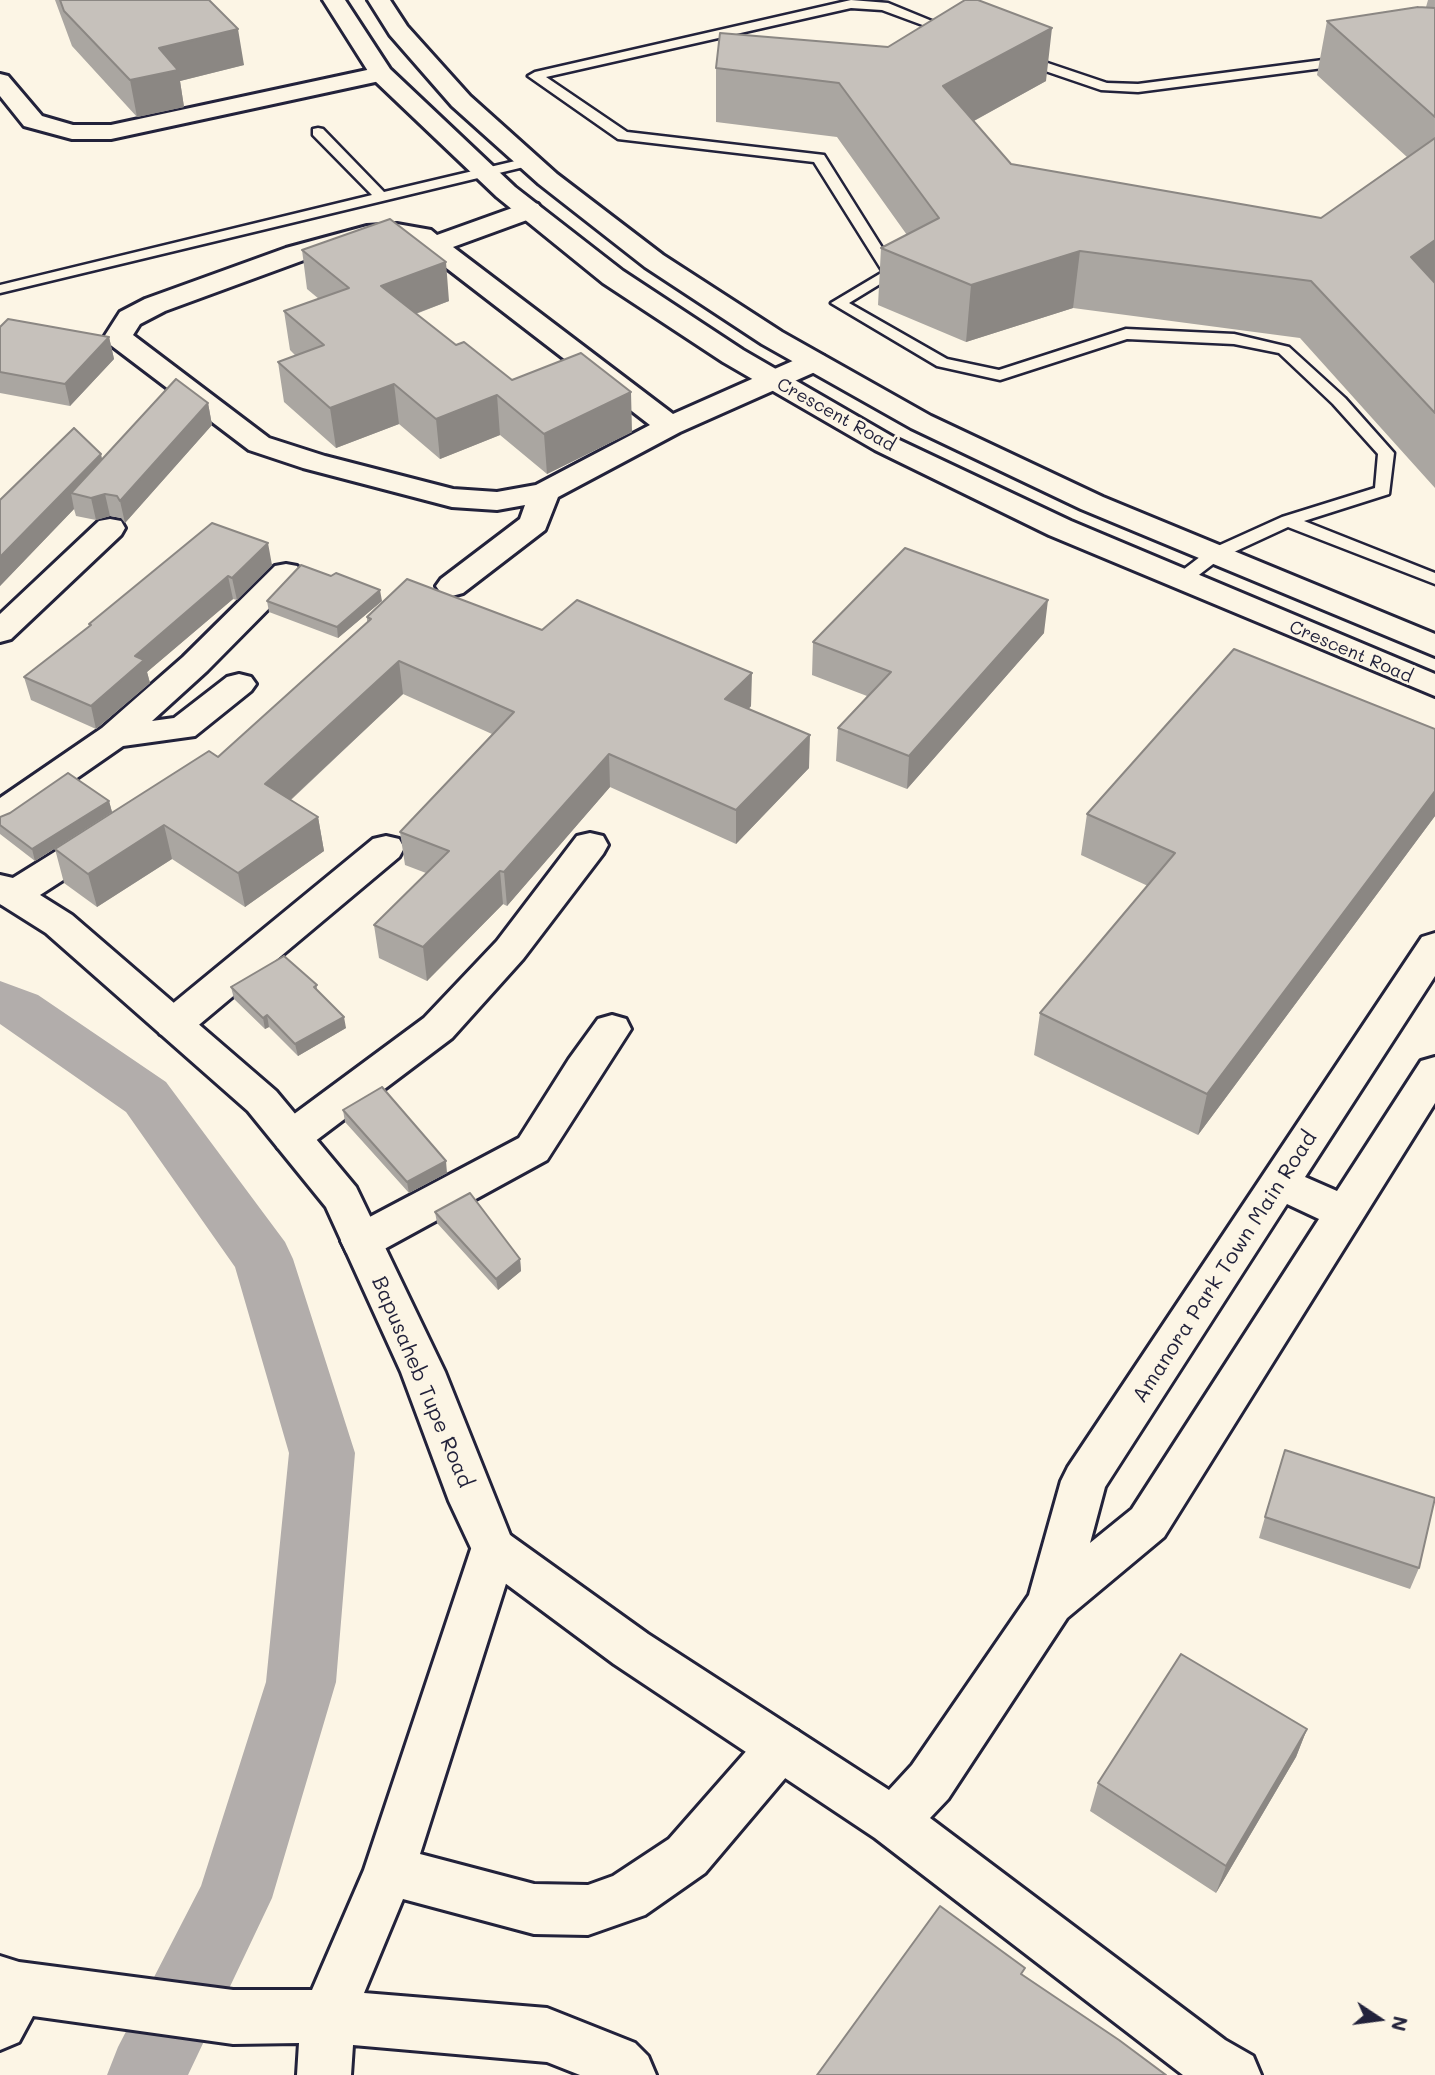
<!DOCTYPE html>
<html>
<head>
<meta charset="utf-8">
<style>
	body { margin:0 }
	#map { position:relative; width:1435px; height:2075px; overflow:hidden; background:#fcf5e5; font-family:Mali,sans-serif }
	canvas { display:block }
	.north { position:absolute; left:1344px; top:1984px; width:70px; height:70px; -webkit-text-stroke:5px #fcf5e5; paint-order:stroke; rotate:103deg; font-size:19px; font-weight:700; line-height:28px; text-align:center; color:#22223b }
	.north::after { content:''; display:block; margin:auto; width:24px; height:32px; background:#22223b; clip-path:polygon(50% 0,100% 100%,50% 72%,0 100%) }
</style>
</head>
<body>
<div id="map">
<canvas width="1435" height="2075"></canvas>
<div class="north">N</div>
</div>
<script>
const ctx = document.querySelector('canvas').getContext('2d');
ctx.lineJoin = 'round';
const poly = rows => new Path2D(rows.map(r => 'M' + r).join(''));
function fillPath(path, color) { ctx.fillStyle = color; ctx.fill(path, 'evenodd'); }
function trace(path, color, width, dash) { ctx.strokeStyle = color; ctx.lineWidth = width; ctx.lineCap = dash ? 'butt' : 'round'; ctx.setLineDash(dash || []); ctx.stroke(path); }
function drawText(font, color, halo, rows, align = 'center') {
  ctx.font = font + ' Mali,sans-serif'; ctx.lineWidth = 5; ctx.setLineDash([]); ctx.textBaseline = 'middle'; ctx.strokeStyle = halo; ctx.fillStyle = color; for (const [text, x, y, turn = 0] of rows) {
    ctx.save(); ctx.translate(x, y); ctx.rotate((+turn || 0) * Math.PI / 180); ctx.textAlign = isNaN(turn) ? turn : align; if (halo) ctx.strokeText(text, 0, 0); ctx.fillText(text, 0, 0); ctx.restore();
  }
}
const canal = poly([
	[0,981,38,995,166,1082,285,1242,293,1259,355,1453,336,1682,272,1898,188,2075,107,2075,118,2047,201,1886,266,1682,289,1453,235,1267,126,1112,0,1024,0,981]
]);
const service = poly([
	[851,0,888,3,961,33,955,37,882,10,851,8,546,77,627,132,824,155,898,273,849,303,947,359,999,370,1126,329,1234,334,1289,347,1345,398,1394,453,1389,494,1304,521,1435,573,1435,584,1288,527,1221,558,1187,584,1175,584,1172,580,1175,576,1209,550,1282,517,1375,488,1378,454,1333,404,1279,353,1234,344,1127,339,1000,380,937,366,831,303,883,272,814,162,618,139,528,76,535,72,851,0],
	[1021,54,1107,83,1138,84,1346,57,1352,61,1346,65,1138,92,1101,90,1016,61,1016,55,1021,54],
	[318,128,323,129,384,192,528,158,535,162,528,166,0,293,0,285,372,195,313,135,313,129,318,128]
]);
const minor = poly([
	[381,67,389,69,393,74,389,79,111,139,72,139,24,126,0,96,0,74,8,76,42,116,73,125,111,125,381,67],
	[529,202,538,204,542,210,538,216,453,247,673,414,804,356,814,354,824,356,828,362,824,368,680,432,558,497,545,530,463,593,452,596,441,593,436,586,441,579,520,519,525,505,497,510,452,507,303,468,249,450,108,343,104,337,120,312,145,299,286,248,367,226,397,224,431,230,437,235,529,202],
	[397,240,414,243,650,425,536,485,497,492,453,489,325,456,269,438,133,335,140,324,165,311,304,260,368,242,397,240],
	[110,519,121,521,125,528,121,535,11,639,0,642,0,614,99,521,110,519],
	[286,564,297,566,302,573,297,580,207,671,152,721,174,718,227,677,239,674,251,677,256,684,251,691,195,736,123,746,12,823,0,827,0,798,102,728,183,657,275,566,286,564],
	[103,826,116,830,121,838,116,846,26,904,13,908,0,904,0,886,90,830,103,826],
	[590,833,603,836,608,845,603,854,523,959,452,1038,306,1148,292,1152,278,1148,272,1137,278,1126,424,1018,497,941,577,836,590,833],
	[386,836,399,839,404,848,399,857,188,1034,174,1038,160,1034,155,1024,160,1014,373,839,386,836],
	[612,1015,626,1019,631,1029,547,1160,377,1253,362,1257,347,1253,341,1241,347,1229,519,1138,569,1059,598,1019,612,1015],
	[494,1529,510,1535,517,1549,420,1854,534,1884,588,1885,613,1876,669,1839,764,1731,781,1724,798,1731,806,1747,798,1763,705,1873,645,1915,588,1935,534,1934,403,1899,364,1993,547,2008,635,2043,648,2056,656,2075,580,2075,547,2062,353,2045,351,2075,297,2075,299,2043,233,2044,33,2016,19,2042,0,2050,0,1956,19,1962,233,1990,312,1990,364,1870,471,1549,478,1535,494,1529]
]);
const tertiary = poly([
	[0,875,13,878,72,915,276,1091,356,1187,445,1372,510,1535,648,1634,889,1790,912,1765,1029,1595,1061,1481,1068,1467,1422,937,1435,933,1435,976,1305,1177,1337,1191,1421,1061,1435,1057,1435,1103,1164,1537,1067,1618,948,1799,930,1818,1225,2040,1253,2056,1261,2075,1183,2075,875,1838,614,1664,478,1563,449,1501,401,1372,326,1207,248,1111,46,933,0,904,0,875],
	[1287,1204,1319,1219,1132,1509,1090,1543,1105,1487,1287,1204]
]);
const secondary = poly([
	[323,0,345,0,390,69,515,187,623,271,743,350,895,438,1071,521,1435,674,1435,696,1049,535,875,450,723,362,603,283,497,197,373,79,323,0],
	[368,0,390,0,407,26,470,96,557,174,663,255,782,332,931,416,1103,497,1435,634,1435,656,1081,509,911,428,762,344,645,267,539,184,452,106,390,35,368,0]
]);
const wall = poly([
	[55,0,209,0,244,65,180,81,184,107,137,117,72,46],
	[1428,0,1435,0,1435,488,1300,338,1073,308,966,342,878,305,881,248,907,235,837,137,716,122,716,68,888,47,1046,81,974,121,1011,164,1321,218,1407,157,1317,75,1327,21,1426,7],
	[302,250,449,301,416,314,456,345,512,380,632,432,547,474,500,435,440,459,399,424,336,448,284,402,278,362,296,356,290,350,284,311,319,299,307,289],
	[0,327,109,337,114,359,70,406,0,393],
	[208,403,212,425,125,523,121,518,110,516,96,520,76,516,74,509,0,586,0,500,102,460],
	[212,523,272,565,237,600,233,599,147,672,150,683,96,729,31,700,24,677,90,626,89,624],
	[267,601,382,601,338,638,269,612],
	[367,617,542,630,751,706,749,709,809,768,736,844,610,787,507,906,503,904,427,981,379,958,374,925,426,873,405,865,400,832,492,734,403,694,291,800,318,817,324,851,245,907,172,859,97,907,64,883,55,849,218,757,367,622],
	[1044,633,907,789,836,761,838,728,867,696,812,675,813,642],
	[1435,729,1435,816,1198,1135,1034,1055,1040,1013,1148,886,1081,855,1087,814],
	[109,801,112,812,35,861,0,834,0,817,10,813],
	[317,985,317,991,346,1028,298,1056,269,1027,265,1029,234,999,231,987],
	[343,1110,447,1173,409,1193,345,1122],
	[435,1212,520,1259,521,1271,498,1290,437,1223],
	[1278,1471,1419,1568,1410,1589,1259,1538],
	[1307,1729,1296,1757,1216,1893,1090,1811,1098,1783]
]);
const shadedWall = poly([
	[1052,28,1046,81,939,140,943,86],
	[238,29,244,65,180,81,184,107,137,117,130,80,159,48],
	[1435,240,1435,287,1411,257],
	[1080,251,1073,308,966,342,971,285],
	[446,262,449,301,385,325,381,286],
	[109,337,114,359,70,406,65,384],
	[394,384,399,424,336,448,330,408],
	[631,392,632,432,547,474,544,434],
	[497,395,500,435,440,459,436,419],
	[208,403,212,425,125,523,120,501],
	[101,454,106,476,71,493,74,509,0,586,0,557],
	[105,494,110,516,96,520,91,498],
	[268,543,272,565,237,600,232,578],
	[228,576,233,599,147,672,150,683,96,729,91,706,135,656],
	[380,590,382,601,338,638,337,627],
	[1048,600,1044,633,907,789,909,756],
	[399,661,403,694,272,817,265,784],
	[752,673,751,706,725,732,725,699],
	[810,735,809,768,736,844,736,810],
	[609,754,610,787,507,906,504,872],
	[1435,791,1435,816,1198,1135,1207,1094],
	[109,801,112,812,35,861,32,849],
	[318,817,324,851,245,907,238,873],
	[164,825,172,859,97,907,88,874],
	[500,871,503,904,427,981,423,947],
	[267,1015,269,1027,265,1029,263,1018],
	[344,1017,346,1028,298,1056,295,1044],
	[446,1161,447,1173,409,1193,407,1182],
	[520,1259,521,1271,498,1290,496,1279],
	[1307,1729,1296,1757,1216,1893,1226,1866]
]);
const building = poly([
	[60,0,209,0,238,29,159,48,178,70,130,80,64,11,60,0],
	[965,0,978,0,1052,28,943,86,1011,164,1321,218,1435,138,1435,240,1411,257,1435,283,1435,413,1311,281,1080,251,971,285,881,248,939,218,839,83,716,68,720,33,888,47,965,0],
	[1418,7,1435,8,1435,117,1327,21,1418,7],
	[390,219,446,262,381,286,456,345,464,342,512,380,581,353,631,392,544,434,497,395,436,419,394,384,330,408,278,362,324,345,284,311,349,288,302,250,390,219],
	[8,319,109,337,65,384,0,372,0,327,8,319],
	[176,379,208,403,120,501,117,496,105,494,91,498,71,493,176,379],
	[74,428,101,454,0,557,0,500,74,428],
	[212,523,268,543,232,578,228,576,135,656,144,660,91,706,24,677,91,625,89,624,212,523],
	[905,548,1048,600,909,756,838,728,891,672,813,642,905,548],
	[301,565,331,576,336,573,380,590,337,627,267,601,301,565],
	[407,579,542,630,577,600,752,673,725,699,810,735,736,810,609,754,504,872,500,871,423,947,374,925,449,851,400,832,514,712,399,661,265,784,318,817,238,873,164,825,88,874,55,849,209,751,218,757,371,619,367,617,407,579],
	[1234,649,1435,729,1435,791,1207,1094,1040,1013,1175,853,1087,814,1234,649],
	[68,773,109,801,32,849,0,825,0,817,10,813,68,773],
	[284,956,317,985,314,987,344,1017,295,1044,267,1015,263,1018,231,987,284,956],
	[382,1087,446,1161,407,1182,343,1110,382,1087],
	[470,1193,520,1259,496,1279,435,1212,470,1193],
	[1285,1450,1435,1498,1419,1568,1265,1517,1285,1450],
	[1181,1654,1307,1729,1226,1866,1098,1783,1181,1654],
	[940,1906,1025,1968,1021,1974,1119,2040,1166,2075,817,2075,940,1906]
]);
const farStreetnames = [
	["Crescent Road",836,415,29],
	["Crescent Road",1351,652,23]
];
const streetNames = [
	["Amanora Park Town Main Road",1225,1267,-57],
	["Bapusaheb Tupe Road",422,1382,67]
];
fillPath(canal, '#b2adab');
trace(service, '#22223b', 5);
trace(minor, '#22223b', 6);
trace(tertiary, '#22223b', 6);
trace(secondary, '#22223b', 6);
fillPath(service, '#fcf5e5');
fillPath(minor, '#fcf5e5');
fillPath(tertiary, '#fcf5e5');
fillPath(secondary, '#fcf5e5');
fillPath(wall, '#aaa6a1');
fillPath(shadedWall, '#8b8783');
fillPath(building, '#c6c1bb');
trace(building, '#8b8783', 2);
drawText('18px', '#22223b', '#fcf5e5', farStreetnames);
drawText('21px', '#22223b', '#fcf5e5', streetNames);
</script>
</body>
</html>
